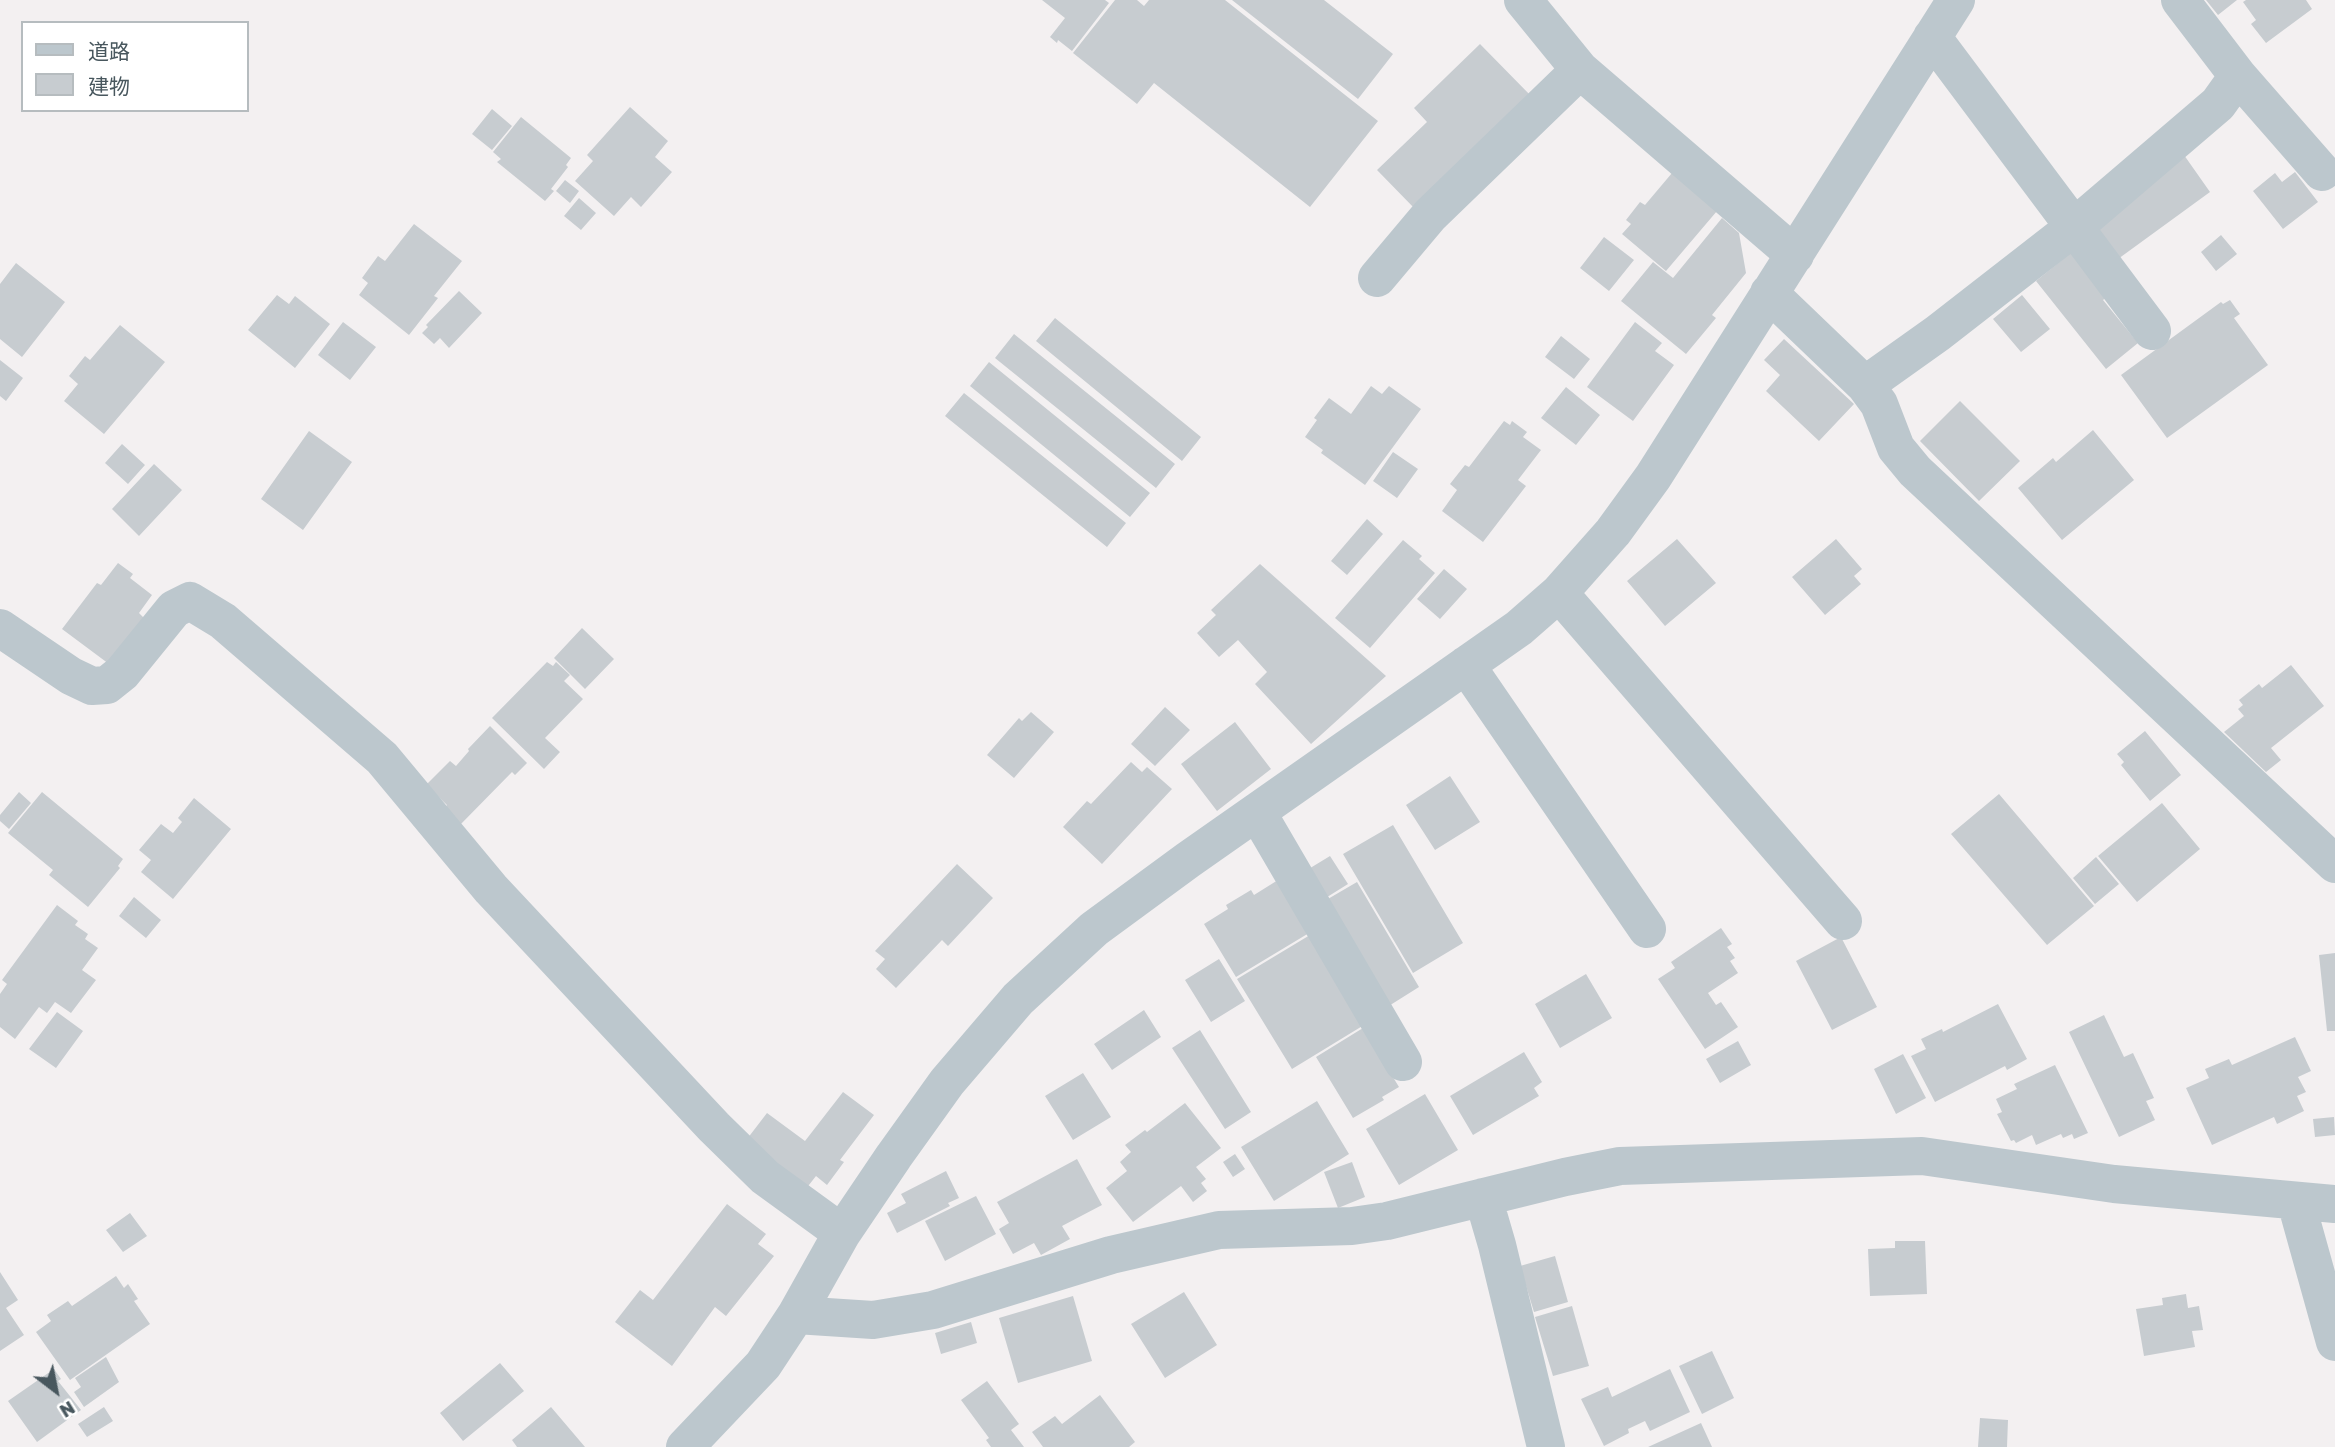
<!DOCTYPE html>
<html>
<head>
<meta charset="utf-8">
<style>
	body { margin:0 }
	#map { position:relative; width:2335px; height:1447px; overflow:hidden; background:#f3f0f1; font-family:Rubik,"Noto Sans JP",sans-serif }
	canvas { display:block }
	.legend { position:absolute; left:21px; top:21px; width:228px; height:91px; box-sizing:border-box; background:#fff; border:2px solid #b6bcbf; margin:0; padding:9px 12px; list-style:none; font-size:21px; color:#48575e }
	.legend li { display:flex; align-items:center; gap:14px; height:35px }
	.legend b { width:35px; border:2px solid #b6bcbf }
	.north { position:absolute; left:21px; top:1356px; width:70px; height:70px; -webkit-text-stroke:5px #fff; paint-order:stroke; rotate:148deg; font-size:19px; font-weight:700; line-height:28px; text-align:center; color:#48575e }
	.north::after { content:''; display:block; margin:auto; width:24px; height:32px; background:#48575e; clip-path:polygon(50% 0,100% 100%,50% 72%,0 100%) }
</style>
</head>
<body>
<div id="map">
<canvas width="2335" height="1447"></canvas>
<ul class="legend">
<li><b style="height:9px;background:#bcc7cd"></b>道路</li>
<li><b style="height:19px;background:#c7ccd0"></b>建物</li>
</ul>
<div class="north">N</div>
</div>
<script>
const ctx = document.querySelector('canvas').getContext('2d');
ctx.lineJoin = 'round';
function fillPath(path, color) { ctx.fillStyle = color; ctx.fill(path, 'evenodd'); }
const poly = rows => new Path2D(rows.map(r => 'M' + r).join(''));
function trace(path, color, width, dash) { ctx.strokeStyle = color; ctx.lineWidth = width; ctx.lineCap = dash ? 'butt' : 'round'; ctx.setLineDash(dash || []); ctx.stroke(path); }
const building = poly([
	[1042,0,1105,0,1109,3,1072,51,1058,40,1057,43,1050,37,1065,18],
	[1115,0,1137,0,1144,6,1149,0,1225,0,1378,121,1310,207,1154,83,1137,104,1073,53],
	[1232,0,1324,0,1393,54,1358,99],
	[2206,0,2237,0,2218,15],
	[2246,0,2306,0,2312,9,2266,43,2251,24,2256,20,2243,2],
	[1480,44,1532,97,1416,210,1377,170,1427,122,1414,108],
	[630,107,668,141,655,157,672,172,641,207,631,197,614,216,575,181,593,161,587,155],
	[492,109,512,126,492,150,472,134],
	[521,117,571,158,566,165,568,167,551,189,554,191,545,201,497,162,501,159,493,152],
	[2184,155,2210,192,2118,259,2091,221],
	[2295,172,2318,202,2283,229,2253,191,2275,173,2282,182],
	[1672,173,1717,211,1666,271,1622,234,1631,224,1626,220,1640,202,1645,205],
	[565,180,579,191,570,203,556,191],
	[579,198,596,213,581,230,564,216],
	[1722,218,1739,233,1746,273,1712,315,1716,318,1686,354,1621,301,1653,262,1673,278],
	[414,224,462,261,434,296,438,298,409,335,359,295,368,283,362,278,378,256,385,261],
	[2221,235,2237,254,2216,271,2201,252],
	[1604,237,1634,260,1609,291,1580,268],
	[2073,251,2108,296,2103,300,2138,343,2106,369,2036,281],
	[16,263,65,302,22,357,0,339,0,284],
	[459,291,482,313,449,348,440,338,434,344,422,333,428,327,426,325],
	[277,295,289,304,295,296,330,324,295,368,248,330],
	[2022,295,2050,329,2021,352,1993,319],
	[2230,300,2240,314,2234,318,2268,365,2167,438,2121,375,2221,302,2223,304],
	[1055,318,1201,437,1182,461,1036,341],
	[343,322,376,347,350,380,318,355],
	[1635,322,1662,343,1655,351,1674,365,1633,421,1587,387],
	[120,325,165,362,104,434,64,401,78,384,69,376,85,356,90,360],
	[1014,334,1175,464,1156,488,995,358],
	[1561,336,1590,359,1574,379,1545,357],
	[1784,339,1854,404,1819,441,1766,391,1780,375,1764,360],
	[0,360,23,378,6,401,0,396],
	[989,362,1150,493,1130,517,970,386],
	[1371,386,1382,394,1389,386,1421,409,1365,485,1321,453,1323,450,1305,437,1317,420,1314,418,1329,398,1351,414],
	[1566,387,1600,415,1576,445,1541,418],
	[964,393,1126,523,1107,547,945,416],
	[1960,401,2020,461,1979,501,1920,441],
	[1504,421,1510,425,1512,421,1527,432,1523,437,1541,450,1518,480,1526,486,1483,542,1442,511,1457,490,1450,484,1465,465,1469,467],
	[2093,430,2134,480,2062,540,2018,488,2053,458,2056,462],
	[309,431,352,462,303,530,261,499],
	[122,444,145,465,128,484,105,463],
	[1393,452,1418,469,1397,498,1373,481],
	[154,464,182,490,139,536,112,509],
	[1367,519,1383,534,1347,575,1331,561],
	[1677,539,1716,583,1665,626,1627,581],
	[1836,539,1862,569,1854,576,1861,584,1825,615,1792,577],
	[1403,540,1422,556,1419,559,1435,573,1370,648,1335,618],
	[118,563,133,574,130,578,152,595,139,613,144,618,109,664,62,629,97,583,101,585],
	[1260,564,1386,676,1311,744,1255,684,1267,672,1238,640,1219,657,1197,633,1216,615,1211,610],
	[1444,569,1467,589,1440,619,1417,599],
	[582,628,614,659,585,689,554,658],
	[547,662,553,666,556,662,570,675,564,681,583,699,545,738,560,752,544,769,492,718],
	[2291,665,2324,706,2271,748,2281,760,2266,772,2224,732,2244,716,2238,709,2243,705,2239,700,2259,684,2262,688],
	[1165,707,1190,730,1155,766,1131,744],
	[1031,712,1054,732,1014,778,987,755,1019,718,1022,721],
	[1235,722,1271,769,1217,811,1181,764],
	[490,726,527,763,515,775,512,772,460,825,444,809,447,805,426,785,450,761,456,766,469,751,468,749],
	[2145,731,2181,775,2150,801,2121,765,2124,762,2117,754],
	[1131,762,1142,772,1147,767,1172,789,1102,864,1063,827,1087,801,1091,804],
	[1450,776,1480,822,1435,850,1406,805],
	[19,792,31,803,9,829,0,821,0,815],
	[42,792,123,859,118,866,120,868,88,907,49,875,53,870,8,833],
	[1999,794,2094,906,2047,945,1951,834],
	[194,798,231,829,173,899,141,872,151,860,139,850,161,824,173,833,182,822,178,818],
	[2162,803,2200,849,2137,902,2098,856],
	[1393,825,1463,943,1413,973,1343,854],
	[1330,856,1348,884,1324,899,1307,870],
	[2096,857,2119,884,2095,904,2073,878],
	[957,864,993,898,948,946,942,940,896,988,876,969,885,959,875,951],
	[1278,880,1309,933,1236,977,1204,924,1228,909,1226,905,1251,890,1254,895],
	[1357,882,1419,987,1384,1009,1321,903],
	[134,897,161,920,146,938,119,916],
	[57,905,78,921,75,925,88,934,85,939,98,948,82,970,96,980,71,1013,55,1002,47,1013,39,1007,15,1039,0,1027,0,994,7,984,2,980],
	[1721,928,1732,944,1727,947,1735,958,1730,961,1738,973,1708,993,1716,1005,1721,1002,1738,1027,1705,1049,1658,979,1675,968,1671,962],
	[1310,935,1364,1025,1292,1069,1237,979],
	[1841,937,1877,1007,1832,1030,1796,961],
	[2335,953,2335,1031,2327,1031,2319,955],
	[1219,959,1245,1001,1211,1022,1185,980],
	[1586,974,1612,1018,1560,1048,1535,1004],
	[1998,1004,2027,1059,2007,1070,2005,1066,1935,1102,1911,1056,1926,1049,1921,1039,1942,1029,1943,1032],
	[1144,1010,1161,1037,1112,1070,1094,1044],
	[57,1012,83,1031,56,1068,29,1049],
	[2104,1015,2124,1057,2133,1053,2154,1098,2146,1101,2155,1120,2119,1137,2069,1032],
	[1363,1028,1399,1087,1382,1097,1384,1100,1353,1118,1316,1057],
	[1200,1030,1251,1112,1225,1129,1172,1048],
	[2295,1037,2311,1071,2298,1077,2306,1092,2297,1096,2304,1111,2277,1124,2274,1117,2212,1145,2186,1088,2209,1078,2205,1069,2229,1059,2232,1065],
	[1738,1041,1751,1065,1720,1083,1706,1059],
	[1524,1052,1542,1082,1534,1088,1539,1096,1473,1135,1450,1096],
	[1903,1054,1926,1098,1896,1114,1874,1069],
	[2055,1065,2088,1133,2074,1139,2072,1134,2063,1138,2061,1134,2036,1145,2032,1135,2016,1143,2014,1140,2011,1141,1997,1114,2002,1112,1996,1099,2017,1089,2014,1084],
	[1083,1073,1111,1117,1073,1140,1045,1096],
	[843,1092,874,1115,840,1160,844,1162,827,1185,816,1176,805,1190,744,1143,767,1113,805,1141],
	[1425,1094,1458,1150,1399,1185,1366,1129],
	[1317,1101,1349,1154,1274,1201,1241,1147],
	[1185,1103,1221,1148,1196,1167,1206,1179,1201,1183,1207,1191,1193,1202,1181,1186,1133,1222,1106,1188,1127,1171,1120,1162,1131,1152,1125,1145,1145,1130,1147,1132],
	[2334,1117,2335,1135,2315,1137,2313,1119],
	[1235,1154,1245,1169,1233,1177,1223,1162],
	[1077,1159,1102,1205,1062,1226,1070,1239,1041,1255,1034,1243,1013,1254,999,1229,1009,1223,997,1202],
	[1352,1162,1365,1197,1338,1208,1324,1172],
	[946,1171,959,1198,948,1203,950,1206,897,1233,887,1213,906,1203,901,1194],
	[976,1196,996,1234,945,1261,925,1221],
	[727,1204,766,1234,758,1244,774,1256,726,1316,715,1307,672,1366,615,1322,640,1290,653,1300],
	[130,1213,147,1236,123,1252,106,1230],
	[1895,1241,1925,1241,1927,1294,1870,1296,1868,1249,1895,1248],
	[1555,1256,1568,1302,1534,1312,1520,1266],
	[0,1272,18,1300,6,1308,24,1335,0,1351],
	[116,1276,124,1288,128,1284,138,1299,134,1301,150,1324,70,1380,36,1332,51,1321,47,1315,68,1301,72,1306],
	[1184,1292,1217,1345,1165,1378,1131,1324],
	[2186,1294,2188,1308,2199,1306,2203,1330,2192,1331,2195,1347,2144,1356,2136,1309,2163,1305,2162,1298],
	[1073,1296,1092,1361,1018,1383,999,1318],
	[1572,1306,1589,1366,1553,1376,1535,1317],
	[971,1322,977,1343,941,1354,935,1333],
	[1712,1351,1734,1398,1702,1414,1679,1366],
	[106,1357,119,1382,84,1407,74,1392,81,1387,75,1378],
	[500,1363,524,1391,463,1441,440,1413],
	[54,1369,61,1379,58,1381,81,1410,37,1442,8,1401],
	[1670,1369,1690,1412,1650,1431,1645,1421,1628,1429,1629,1433,1604,1446,1581,1399,1608,1387,1612,1397],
	[987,1381,1019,1424,1011,1430,1024,1447,991,1447,986,1440,989,1438,961,1400],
	[1100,1395,1135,1442,1129,1447,1043,1447,1032,1432,1055,1416,1062,1424],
	[104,1407,113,1421,87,1437,78,1424],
	[551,1407,585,1447,517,1447,512,1440],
	[1980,1418,2008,1420,2007,1447,1978,1447],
	[1701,1423,1712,1447,1648,1447]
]);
const minor = poly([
	[1523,0,1580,70,1795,255],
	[1932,37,2152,331],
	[2238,76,2322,172],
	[1377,278,1430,215,1580,70],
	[1769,293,1865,385,1879,404,1896,448,1915,471,2335,864],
	[1865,385,1938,333,2073,228,2218,104,2238,76,2180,0],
	[1559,593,1843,921],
	[0,628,71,676,92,686,107,685,122,673,174,609,190,601,223,621,382,758,491,889,714,1127,765,1177,842,1233],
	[1466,665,1647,929],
	[1257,812,1403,1062],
	[1483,1197,1497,1245,1546,1447],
	[2296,1202,2335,1342],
	[796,1315,873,1320,933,1310,1111,1255,1219,1230,1352,1226,1387,1221,1565,1177,1620,1166,1922,1156,2114,1184,2335,1204],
	[685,1447,763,1365,796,1315,842,1233,894,1156,947,1082,1018,999,1094,929,1188,860,1519,628,1559,593,1613,532,1653,477,1956,0]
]);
fillPath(building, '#c7ccd0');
trace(minor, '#bcc7cd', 38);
</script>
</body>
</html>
